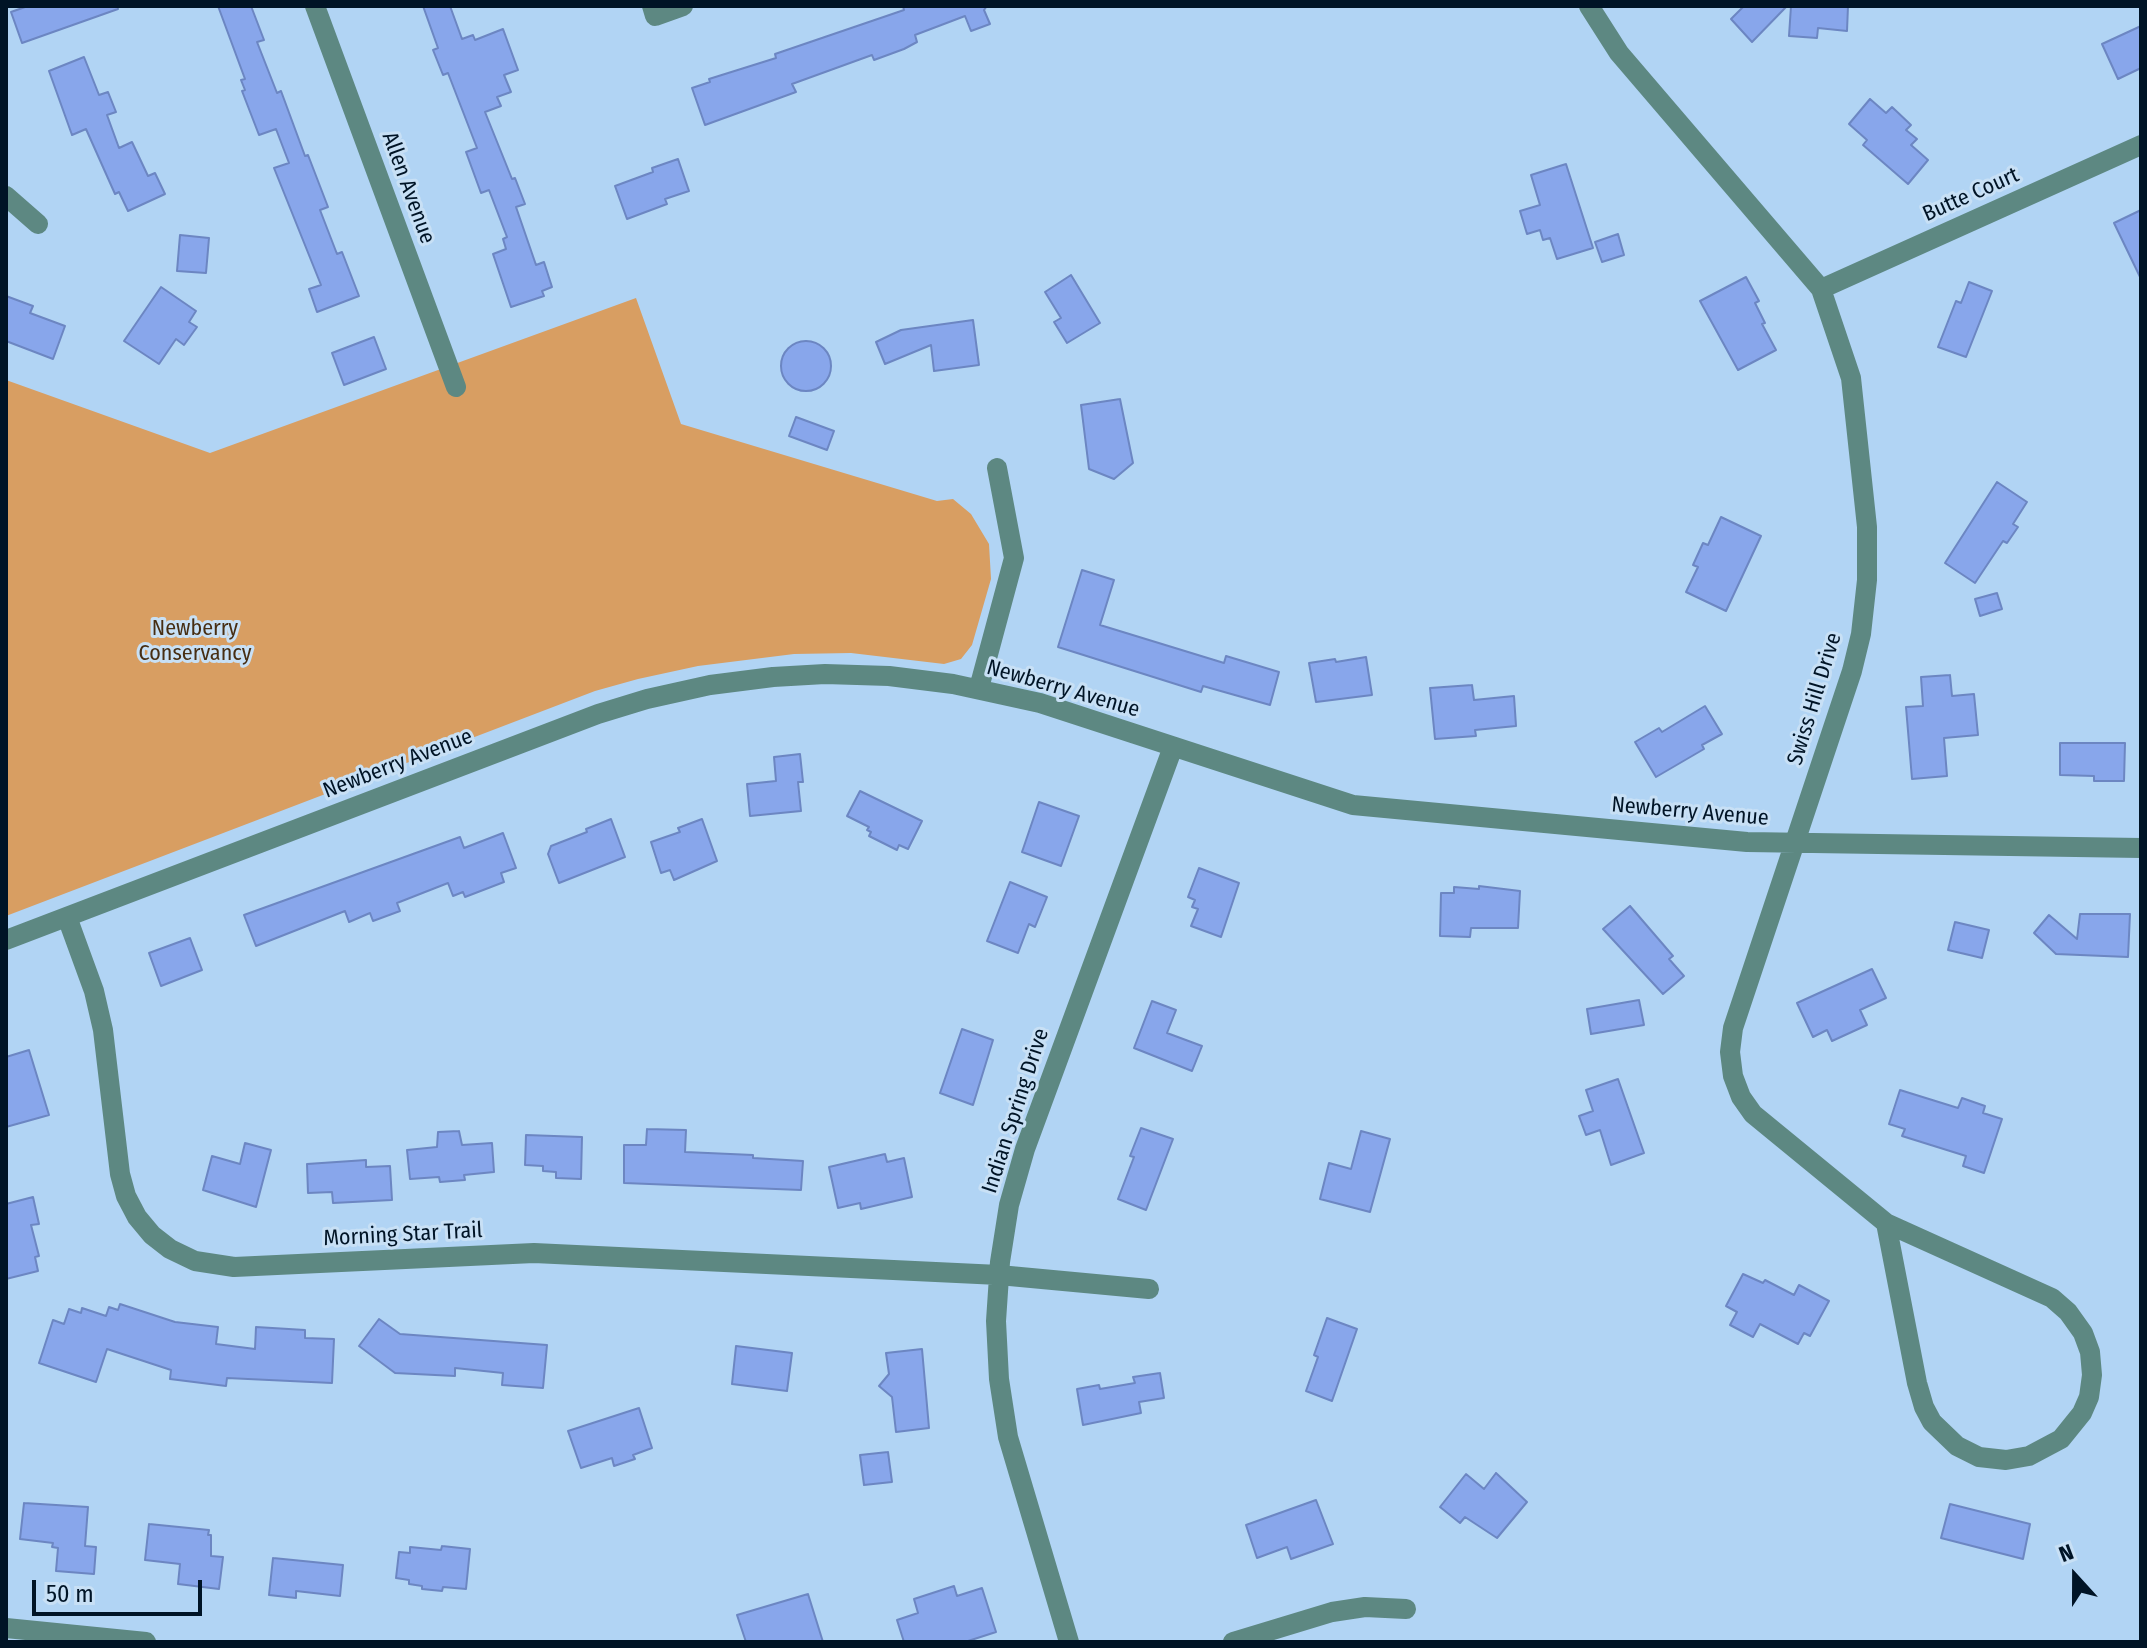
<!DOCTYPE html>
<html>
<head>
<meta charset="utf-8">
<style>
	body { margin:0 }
	#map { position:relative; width:2147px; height:1648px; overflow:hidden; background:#b1d4f4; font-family:"Fira Sans Condensed",sans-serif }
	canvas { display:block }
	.frame { position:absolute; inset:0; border:8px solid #001426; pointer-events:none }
	.north { position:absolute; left:2035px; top:1536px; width:80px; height:80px; -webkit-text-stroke:6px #c8e0f5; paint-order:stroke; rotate:339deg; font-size:22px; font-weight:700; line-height:32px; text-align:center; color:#001426 }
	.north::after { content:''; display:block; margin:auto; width:28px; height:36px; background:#001426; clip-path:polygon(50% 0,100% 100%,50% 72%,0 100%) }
	.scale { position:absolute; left:32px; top:1580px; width:170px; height:36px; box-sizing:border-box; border:4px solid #001426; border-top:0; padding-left:10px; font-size:24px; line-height:28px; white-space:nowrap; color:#001426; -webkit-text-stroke:6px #c8e0f5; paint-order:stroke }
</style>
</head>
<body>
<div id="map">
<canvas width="2147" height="1648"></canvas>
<div class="frame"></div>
<div class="north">N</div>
<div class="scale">50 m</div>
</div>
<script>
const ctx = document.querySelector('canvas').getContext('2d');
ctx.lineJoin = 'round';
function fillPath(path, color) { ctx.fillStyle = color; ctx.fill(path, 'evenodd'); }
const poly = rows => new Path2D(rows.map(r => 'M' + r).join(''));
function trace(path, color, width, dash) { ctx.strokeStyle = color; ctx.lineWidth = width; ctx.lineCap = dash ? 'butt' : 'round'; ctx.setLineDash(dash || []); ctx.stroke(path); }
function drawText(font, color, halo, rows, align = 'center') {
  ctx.font = font + ' "Fira Sans Condensed",sans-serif'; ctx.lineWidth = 6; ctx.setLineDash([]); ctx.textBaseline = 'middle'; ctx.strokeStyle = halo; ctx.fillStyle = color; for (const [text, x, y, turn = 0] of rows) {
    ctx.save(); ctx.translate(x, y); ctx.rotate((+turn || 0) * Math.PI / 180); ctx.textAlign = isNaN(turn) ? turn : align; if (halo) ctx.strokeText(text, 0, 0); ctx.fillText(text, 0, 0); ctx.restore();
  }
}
const green = poly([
	[636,298,681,424,937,501,953,499,971,514,989,544,991,579,972,645,961,659,944,664,851,653,794,654,698,666,638,679,595,691,6,916,6,380,210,453]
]);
const building = poly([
	[28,6,117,6,118,9,22,43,11,12,28,6],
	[218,6,251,6,264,40,257,42,277,93,281,91,305,156,308,155,328,207,320,210,337,254,342,252,359,296,317,312,309,289,321,285,274,168,289,163,276,129,259,135,242,91,245,90,241,80,245,79,218,6],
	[423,6,450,6,462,39,473,35,475,40,503,29,518,70,504,75,511,92,497,97,501,106,485,112,512,179,515,178,525,204,516,207,536,265,544,262,552,287,542,291,544,296,511,307,493,254,506,249,503,239,507,237,489,190,481,193,466,152,477,148,448,73,443,75,433,50,438,48,423,6],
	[903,6,987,6,984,10,990,24,971,31,965,16,915,35,917,42,904,49,874,60,872,55,792,84,796,92,705,125,692,88,710,82,709,79,776,58,775,54,904,10,903,6],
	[1744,6,1787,6,1752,42,1731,19,1744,6],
	[1791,6,1848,6,1847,31,1818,28,1817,38,1789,36,1791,6],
	[2141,26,2141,68,2118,79,2102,44,2141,26],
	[84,57,99,95,108,92,116,112,107,115,119,148,132,142,148,176,155,173,165,194,128,211,119,192,115,194,86,129,72,135,49,71,84,57],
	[1870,99,1886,113,1892,107,1911,125,1906,130,1917,139,1911,145,1928,160,1908,184,1863,145,1867,140,1849,124,1870,99],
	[678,159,689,191,665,199,667,204,627,219,615,186,653,172,652,168,678,159],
	[1566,164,1593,248,1557,259,1550,238,1543,240,1540,230,1527,234,1520,211,1540,205,1531,175,1566,164],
	[2141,210,2141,279,2114,223,2141,210],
	[1618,234,1624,255,1602,262,1595,242,1618,234],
	[180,235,209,238,206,273,177,271,180,235],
	[1071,275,1100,323,1067,343,1054,322,1061,318,1045,292,1071,275],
	[1746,277,1759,301,1755,303,1765,323,1762,324,1776,350,1738,370,1700,301,1746,277],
	[1969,282,1992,291,1966,357,1938,347,1956,301,1961,303,1969,282],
	[161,287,196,311,189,322,197,327,184,345,176,339,159,364,124,341,161,287],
	[6,296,33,306,30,313,65,326,53,359,6,341,6,296],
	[973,320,979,365,934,371,931,345,885,364,876,342,901,330,973,320],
	[374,337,386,369,344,385,332,353,374,337],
	'781 366a25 25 0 1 1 50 0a25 25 0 1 1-50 0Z',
	[1120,399,1133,463,1114,479,1089,469,1081,405,1120,399],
	[796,417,834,431,827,450,789,436,796,417],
	[1997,482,2027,502,2013,524,2018,527,2007,543,2003,541,1975,583,1945,563,1997,482],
	[1721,517,1761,536,1726,611,1686,592,1698,567,1693,565,1703,543,1708,545,1721,517],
	[1082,570,1114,580,1100,625,1224,663,1226,656,1279,672,1270,705,1203,686,1201,692,1058,647,1082,570],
	[1997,593,2002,609,1980,616,1975,599,1997,593],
	[1366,657,1372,695,1316,702,1309,663,1335,659,1336,662,1366,657],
	[1950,675,1952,696,1974,694,1978,735,1944,738,1947,776,1912,779,1906,707,1923,706,1921,677,1950,675],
	[1472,685,1474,700,1514,696,1516,726,1475,730,1476,736,1435,739,1430,688,1472,685],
	[1705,706,1722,734,1702,745,1704,749,1656,777,1635,742,1659,728,1662,732,1705,706],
	[2060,743,2125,743,2124,781,2094,781,2094,776,2060,775,2060,743],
	[800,754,803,782,798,782,801,811,750,816,747,784,776,781,774,757,800,754],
	[860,791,922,821,908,849,899,845,897,850,869,836,871,832,867,830,869,827,847,816,860,791],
	[1039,802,1079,816,1061,866,1022,852,1039,802],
	[611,819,625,857,559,883,548,854,551,846,587,832,586,829,611,819],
	[702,819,717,861,674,880,670,870,661,873,651,842,680,832,678,828,702,819],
	[503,833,516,868,501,873,504,882,465,897,463,892,453,896,448,883,397,903,400,911,373,921,370,913,349,922,345,911,256,946,244,915,460,837,464,848,503,833],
	[1199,868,1239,883,1221,937,1191,926,1198,909,1192,907,1195,900,1188,897,1199,868],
	[1010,882,1047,897,1035,927,1029,924,1018,953,987,941,1010,882],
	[1479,886,1520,891,1518,928,1471,928,1470,937,1440,936,1441,893,1454,893,1454,887,1479,889,1479,886],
	[1630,906,1673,956,1669,959,1684,976,1663,994,1603,929,1630,906],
	[2080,914,2130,914,2128,957,2056,954,2034,933,2049,915,2077,939,2080,914],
	[1955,922,1989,930,1982,958,1948,950,1955,922],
	[190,938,202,970,161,986,149,953,190,938],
	[1872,969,1886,998,1860,1010,1867,1025,1832,1041,1827,1030,1813,1037,1797,1003,1872,969],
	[1639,1000,1644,1025,1591,1034,1587,1009,1639,1000],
	[1152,1001,1176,1010,1167,1033,1202,1046,1192,1071,1134,1048,1152,1001],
	[962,1029,993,1040,973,1105,940,1093,962,1029],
	[29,1050,49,1115,6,1127,6,1057,29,1050],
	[1618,1079,1644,1153,1611,1165,1600,1130,1586,1135,1579,1116,1593,1111,1586,1090,1618,1079],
	[1900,1090,1958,1108,1962,1098,1985,1106,1983,1113,2002,1119,1984,1173,1963,1166,1966,1156,1902,1136,1905,1129,1889,1124,1900,1090],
	[1141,1128,1173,1139,1146,1210,1118,1199,1134,1157,1130,1156,1141,1128],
	[647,1129,686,1130,685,1152,753,1155,753,1158,803,1161,801,1190,624,1183,624,1145,646,1145,647,1129],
	[459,1131,462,1145,492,1143,494,1172,464,1175,465,1180,440,1182,439,1177,410,1179,407,1150,437,1147,438,1132,459,1131],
	[1361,1131,1390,1139,1370,1212,1320,1199,1329,1163,1351,1169,1361,1131],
	[526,1135,582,1137,581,1179,556,1178,556,1172,543,1171,543,1166,525,1165,526,1135],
	[245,1143,271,1150,256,1207,203,1190,212,1156,240,1164,245,1143],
	[885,1154,887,1162,904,1158,912,1197,861,1209,860,1203,838,1208,829,1167,885,1154],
	[366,1160,366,1167,390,1166,392,1200,333,1203,332,1192,308,1193,307,1164,366,1160],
	[33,1197,39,1224,31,1225,39,1256,35,1257,38,1271,6,1279,6,1204,33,1197],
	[1743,1274,1763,1283,1765,1280,1794,1295,1799,1285,1829,1301,1810,1336,1804,1333,1798,1344,1760,1324,1753,1337,1730,1325,1737,1312,1726,1306,1743,1274],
	[120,1304,175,1322,218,1327,216,1344,255,1349,256,1327,305,1330,305,1338,334,1339,332,1383,227,1378,226,1386,170,1379,171,1370,107,1349,96,1382,39,1363,53,1320,64,1324,69,1309,81,1313,82,1308,106,1316,109,1307,118,1310,120,1304],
	[1327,1318,1357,1329,1332,1401,1306,1391,1318,1357,1314,1355,1327,1318],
	[379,1319,400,1334,547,1345,543,1388,502,1385,503,1373,455,1368,455,1376,395,1373,359,1346,379,1319],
	[736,1346,792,1353,787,1391,732,1384,736,1346],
	[922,1349,929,1428,896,1432,892,1397,879,1386,889,1374,886,1353,922,1349],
	[1160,1373,1164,1398,1139,1402,1141,1413,1083,1425,1077,1389,1099,1385,1100,1389,1135,1383,1133,1377,1160,1373],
	[639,1408,652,1448,633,1455,635,1459,614,1466,612,1458,581,1468,568,1431,639,1408],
	[888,1452,892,1482,864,1485,860,1455,888,1452],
	[1496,1473,1527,1502,1497,1538,1465,1517,1460,1523,1440,1507,1466,1474,1484,1489,1496,1473],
	[1316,1500,1333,1544,1291,1559,1287,1547,1257,1558,1246,1525,1316,1500],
	[24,1503,88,1507,85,1546,96,1547,94,1574,56,1571,58,1548,52,1547,53,1543,20,1539,24,1503],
	[1950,1504,2030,1524,2023,1559,1941,1538,1950,1504],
	[149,1524,209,1530,208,1535,211,1535,211,1556,223,1557,219,1589,178,1584,180,1564,145,1560,149,1524],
	[442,1546,470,1549,466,1589,443,1587,442,1591,422,1589,422,1586,409,1584,409,1580,396,1578,399,1552,410,1553,410,1547,441,1550,442,1546],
	[273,1558,343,1565,340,1596,296,1591,296,1598,269,1595,273,1558],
	[954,1586,957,1596,982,1588,996,1632,965,1642,904,1642,897,1620,918,1613,914,1599,954,1586],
	[808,1594,823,1642,746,1642,737,1615,808,1594]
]);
const minor = poly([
	[315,6,456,387],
	[652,6,655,16,683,6],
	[1589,6,1619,53,1821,289,1851,378,1867,527,1867,580,1861,634,1852,671,1733,1028,1730,1052,1733,1076,1741,1097,1753,1114,1886,1223],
	[6,196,38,224],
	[1821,289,2141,145],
	[979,688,1014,558,997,468],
	[67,917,94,991,103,1030,120,1174,126,1196,137,1217,152,1235,170,1249,195,1261,234,1267,534,1253,999,1275,1149,1289],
	[6,940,598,714,647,699,710,685,773,677,825,674,889,676,953,684,1040,703,1353,805,1747,842,2141,848],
	[1886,1223,2052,1298,2068,1312,2083,1333,2090,1352,2092,1375,2089,1397,2082,1413,2061,1439,2029,1456,2006,1460,1979,1457,1957,1446,1932,1422,1924,1407,1917,1383,1886,1223],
	[6,1628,146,1642],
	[1069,1642,1008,1437,999,1379,996,1321,1000,1262,1009,1205,1025,1149,1173,747],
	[1233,1642,1332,1612,1365,1607,1406,1609]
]);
const streetNames = [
	["Allen Avenue",408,188,70],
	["Butte Court",1971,195,-24],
	["Newberry Avenue",1063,689,16],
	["Swiss Hill Drive",1815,699,-73],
	["Newberry Avenue",398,764,-21],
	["Newberry Avenue",1690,812,5],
	["Indian Spring Drive",1016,1111,-72],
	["Morning Star Trail",403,1235,-3]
];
const parkNames = [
	["Newberry",195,629],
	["Conservancy",195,654]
];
fillPath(green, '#d89e62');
fillPath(building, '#88a6eb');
trace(building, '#6c86c2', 2);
trace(minor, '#5d8882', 20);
drawText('22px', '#001426', '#c8e0f5', streetNames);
drawText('22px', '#472e13', '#c8e0f5', parkNames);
</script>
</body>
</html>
